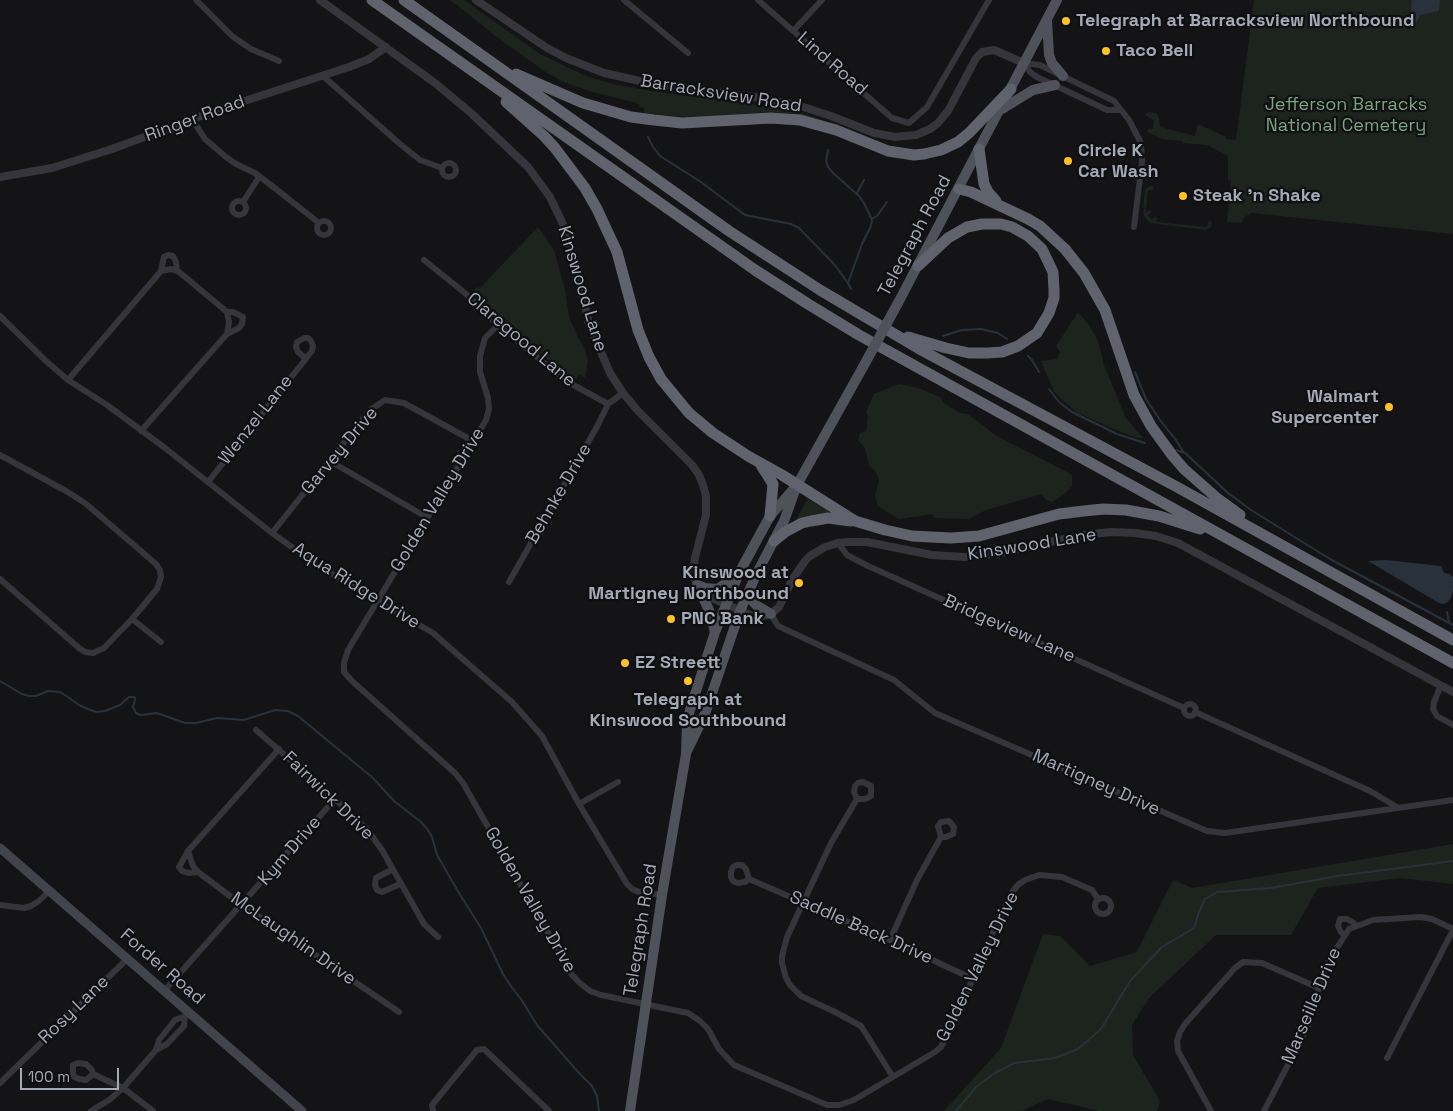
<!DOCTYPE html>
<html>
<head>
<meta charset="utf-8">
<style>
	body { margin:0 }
	#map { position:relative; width:1453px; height:1111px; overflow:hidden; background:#141416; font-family:"Space Grotesk",sans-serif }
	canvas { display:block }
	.scale { position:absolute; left:20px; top:1068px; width:99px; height:22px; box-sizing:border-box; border:2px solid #a4a9b7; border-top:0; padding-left:6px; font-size:15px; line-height:18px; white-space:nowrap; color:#a4a9b7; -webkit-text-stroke:4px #0f0f11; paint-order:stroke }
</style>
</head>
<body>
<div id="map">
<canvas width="1453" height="1111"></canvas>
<div class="scale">100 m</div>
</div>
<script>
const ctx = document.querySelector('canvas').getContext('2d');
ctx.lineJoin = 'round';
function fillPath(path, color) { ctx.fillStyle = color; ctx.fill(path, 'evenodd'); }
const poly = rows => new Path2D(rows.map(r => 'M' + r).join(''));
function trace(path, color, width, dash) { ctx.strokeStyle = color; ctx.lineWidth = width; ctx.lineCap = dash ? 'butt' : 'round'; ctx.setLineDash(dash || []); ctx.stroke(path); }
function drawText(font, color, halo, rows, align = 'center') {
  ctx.font = font + ' "Space Grotesk",sans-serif'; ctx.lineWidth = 4.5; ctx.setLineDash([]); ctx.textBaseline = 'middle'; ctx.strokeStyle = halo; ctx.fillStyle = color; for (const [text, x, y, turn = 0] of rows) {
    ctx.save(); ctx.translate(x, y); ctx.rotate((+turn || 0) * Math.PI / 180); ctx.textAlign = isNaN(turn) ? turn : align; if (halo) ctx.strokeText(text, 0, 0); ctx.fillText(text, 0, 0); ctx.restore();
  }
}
const green = poly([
	[449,0,464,0,540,54,586,76,613,84,645,90,779,108,799,112,826,121,796,114,773,112,692,117,674,116,644,113,644,108,640,107,637,103,589,91,564,82,547,73,494,35,457,5],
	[1254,0,1453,0,1453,234,1251,213,1243,218,1242,223,1227,222,1231,181,1228,180,1228,156,1207,145,1183,143,1182,141,1162,139,1149,133,1147,131,1149,129,1153,129,1154,120,1146,116,1146,113,1149,112,1157,114,1159,119,1160,127,1195,136,1198,124,1226,137,1226,139,1236,140],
	[1149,186,1152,186,1154,188,1153,190,1148,190,1146,211,1147,213,1148,210,1152,211,1148,216,1152,219,1156,216,1157,222,1207,227,1208,222,1210,221,1212,223,1211,227,1206,230,1157,224,1156,223,1155,224,1149,222,1144,216,1143,210,1145,208,1143,207,1145,190],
	[538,227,554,250,565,289,569,317,578,337,585,350,588,361,585,378,580,374,574,382,475,297,472,293,475,289,477,287,480,288],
	[1078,312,1089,325,1098,341,1104,365,1126,418,1143,438,1137,438,1111,428,1076,412,1054,392,1041,361,1057,359,1060,352,1056,346],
	[899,384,918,388,940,397,944,403,960,413,968,414,995,435,1067,472,1072,475,1072,486,1063,495,1052,502,1046,500,1042,494,986,510,968,519,934,518,932,514,899,519,889,513,878,506,875,496,879,480,876,472,869,466,865,448,858,440,860,433,866,431,868,415,866,412,874,394],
	[808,498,831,513,815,514,796,520],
	[1453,844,1453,884,1400,878,1318,888,1291,935,1216,935,1149,998,1132,1025,1133,1055,1160,1101,1157,1111,1099,1111,1048,1099,1022,1111,944,1111,1001,1048,1043,934,1060,936,1090,966,1137,952,1173,880,1192,888]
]);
const water = poly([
	[1412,0,1440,0,1439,11,1420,15,1415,26,1409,22],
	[1386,560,1441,566,1444,573,1450,574,1453,577,1453,591,1451,597,1448,602,1443,604,1439,603,1368,561]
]);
const stream = poly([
	[648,137,653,147,660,156,701,182,745,215,791,224,799,228,834,264,848,283],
	[828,150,826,161,828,167,833,173,859,196,864,203,872,220,871,226,862,244,848,283,851,289],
	[857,193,864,180],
	[872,219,877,216,887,202],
	[943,336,962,330,981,329,998,333,1007,339],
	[1028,356,1032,360,1039,372],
	[1135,372,1146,399,1160,420,1176,440,1184,453],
	[1049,389,1059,402,1072,412,1117,434,1145,443],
	[1176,450,1185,453,1228,493,1251,510,1330,559,1453,625],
	[1447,612,1449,622],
	[0,681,22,694,29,696,36,696,48,691,60,692,68,697,79,705,90,710,97,712,105,711,120,705,129,697,133,697,135,698,135,700,133,707,136,713,140,715,157,713,185,723,196,723,217,718,244,720,275,710,288,711,298,716,373,778,394,801,421,822,428,830,432,837,437,855,459,893,481,928,503,974,513,989,521,999,537,1025,579,1073,592,1086,597,1096,599,1111],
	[956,1111,977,1086,995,1073,1014,1063,1055,1058,1078,1049,1101,1029,1130,981,1162,947,1194,928,1199,912,1205,899,1217,892,1271,888,1338,876,1453,861]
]);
const minor = poly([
	[196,0,232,36,251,49,279,61],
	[624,0,688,53],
	[758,0,892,118,909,123,927,107,989,0],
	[794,30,822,0],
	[1024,63,1040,65,1114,101,1129,120,1141,143,1142,162,1134,227],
	[1024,63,1030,72,1037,77,1107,110,1121,110],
	[323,76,400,144,420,160,442,168],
	[192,119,205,139,226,157,236,164,255,173,276,189,319,223],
	'442 170a7 7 0 1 1 14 0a7 7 0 1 1-14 0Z',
	'232 208a7 7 0 1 1 14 0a7 7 0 1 1-14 0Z',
	[243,202,259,177],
	'317 228a7 7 0 1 1 14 0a7 7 0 1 1-14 0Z',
	[424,260,465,293,498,325,566,381,608,404],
	[161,271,164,257,168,255,173,256,176,262,177,271],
	[0,316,46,361,68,380,107,405,165,448,272,533,320,567,433,633,512,702,542,736,579,804,627,884,632,889,639,892,662,895],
	[498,325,485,338,480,356,480,372,488,398,489,409,486,420,348,650,344,663,344,672,352,681,455,773,463,783,572,975,580,983,590,991,601,995,688,1013,700,1021,708,1029,719,1049,734,1065,827,1105,839,1105,854,1100,935,1052,941,1047,953,1024,997,923,1013,891,1018,885,1025,880,1039,875,1062,877,1092,890,1098,899],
	[227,334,239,328,242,324,243,317,233,312,227,312],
	[68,380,161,271,171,269,178,271,227,312,229,322,227,334,141,431],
	[0,455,66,491,85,503,156,564,160,570,161,577,157,589,132,619,104,648,93,653,85,652,79,648,0,579],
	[330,461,428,518],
	[208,482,312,351,313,346,311,341,308,338,304,338,297,342,296,347,298,352,305,358],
	[272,533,370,410,385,400,404,403,473,441],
	[838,543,847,555,868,566,1184,708],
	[509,582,599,423,608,404,623,393],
	[771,614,778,626,894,680,935,713,1207,831,1225,833,1453,800],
	[132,619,161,642],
	[1441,685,1434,702,1433,709,1437,716,1453,725],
	'1184 710a6 6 0 1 1 12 0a6 6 0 1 1-12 0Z',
	[1195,712,1370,791,1397,807],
	[256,730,335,799,367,829,382,850,424,924,438,937],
	[279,749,188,851,193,866,198,872,242,905,399,1012],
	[857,799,865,799,871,796,871,786,863,782,858,783,855,786,854,792,857,799,831,843,787,937,782,956,782,963,786,978,790,985,801,996,837,1013,861,1026,893,1077],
	[579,804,618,782],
	[188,851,179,867,182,871,188,873,198,872],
	[393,869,376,878,375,885,377,890,382,892,400,884],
	[749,879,745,882,738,883,733,881,731,877,731,872,733,867,737,865,742,865,746,869,749,879,890,940,973,979],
	'1095 906a8 8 0 1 1 16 0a8 8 0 1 1-16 0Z',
	[0,905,24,908,31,906,39,901,49,891],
	[1344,935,1341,932,1338,926,1340,919,1347,919,1354,923,1355,926],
	[890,940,917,880,941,837,938,826,941,822,949,821,954,827,953,834,946,837,941,837],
	[164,991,335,799],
	[156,1050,159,1040,175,1020,185,1016],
	[1387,1058,1453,930],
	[93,1074,86,1080,79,1079,73,1076,73,1065,78,1063,86,1064,92,1070,93,1074,123,1088,153,1111],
	[0,1083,127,959],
	[91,1111,109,1100,123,1088,156,1050,167,1044,184,1026,185,1016,188,1012],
	[433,1111,432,1105,477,1050,484,1049,549,1111],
	[1211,1111,1178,1051,1177,1041,1180,1032,1185,1024,1235,968,1243,962,1262,963,1319,988],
	[1264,1111,1308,1026,1319,988,1328,962,1349,929,1373,920,1421,917,1432,919,1453,929]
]);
const tertiary = poly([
	[320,0,435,83,471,113,528,167,550,197,563,224,570,246,576,266,589,324,610,373,623,393,638,411,692,465,699,475,703,485,706,496,706,515,695,558,693,575,697,585,706,594,712,598,750,615,763,616,771,614,779,607,792,580,805,561,810,556,825,547,838,543,848,542,867,542,932,555,965,557,1001,553,1059,540,1092,534,1111,532,1135,533,1156,536,1178,543,1453,692],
	[476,0,547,48,566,58,604,73,649,83,754,97,797,105,831,116,874,133,895,137,916,135,930,129,938,123,948,111,976,58,982,52,994,50,1024,63],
	[0,177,52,168,112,149,220,109,349,67,369,59,386,47]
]);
const secondary = poly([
	[0,848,302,1111]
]);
const primary = poly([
	[1047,21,1049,55,1052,63,1063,76],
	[1002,109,1033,90,1055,85],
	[898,303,1057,0],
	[697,585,709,610,715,632],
	[697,585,705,588,718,589,736,575],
	[747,595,756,605,771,614],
	[687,751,705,714,740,611,757,573,784,521,797,485,863,367],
	[630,1111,662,895,686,754,687,723,690,710,715,632,739,573,770,516,797,485]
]);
const motorway = poly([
	[372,0,755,270,808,304,859,335,1453,663],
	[404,0,729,231,820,290,923,351,1177,487,1453,640],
	[516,74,583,103,631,117,654,120,682,123,771,118,800,120,836,130,888,151,914,155,924,154,941,150,958,142,969,133,1011,89],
	[506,102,544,136,555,148,585,188,597,209,617,252,638,330,649,357,661,379,689,413,713,433,748,456,782,475,855,521,885,530,912,536,951,538,979,536,1059,514,1084,511,1103,509,1126,510,1159,516,1200,529],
	[979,149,984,184,988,192,996,201],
	[959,189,971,192,1028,219,1040,226,1065,249,1084,273,1105,310,1134,395,1151,426,1172,455,1184,469,1218,499,1240,515],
	[908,337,946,348,969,353,988,353,1002,352,1018,346,1037,333,1049,313,1054,298,1054,290,1053,272,1042,249,1028,236,1012,227,1001,224,982,224,967,227,960,231,948,238,918,266],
	[761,465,773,484,770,516],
	[774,541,785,532,802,523,811,521,828,518,851,521]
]);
const primaryBridge = poly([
	[863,367,898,303]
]);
const markers = [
	[1066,21,5,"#ffc223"],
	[1106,51,5,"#ffc223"],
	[1068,161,5,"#ffc223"],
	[1183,196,5,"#ffc223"],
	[1389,407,5,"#ffc223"],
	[799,583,5,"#ffc223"],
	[671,619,5,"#ffc223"],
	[625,663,5,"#ffc223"],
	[688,681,5,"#ffc223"]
];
const poiNames = [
	["Telegraph at Barracksview Northbound",1076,21],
	["Taco Bell",1116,51],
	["Circle K",1078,151],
	["Car Wash",1078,172],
	["Steak 'n Shake",1193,196],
	["Walmart",1379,397,"right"],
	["Supercenter",1379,418,"right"],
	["Kinswood at",789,573,"right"],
	["Martigney Northbound",789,594,"right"],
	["PNC Bank",681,619],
	["EZ Streett",635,663],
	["Telegraph at",688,700,"center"],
	["Kinswood Southbound",688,721,"center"]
];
const streetNames = [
	["Lind Road",832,64,41],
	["Barracksview Road",721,94,9],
	["Ringer Road",195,119,-20],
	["Telegraph Road",915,236,-62],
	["Kinswood Lane",582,289,73],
	["Claregood Lane",521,340,40],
	["Wenzel Lane",256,420,-52],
	["Garvey Drive",340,451,-50],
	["Behnke Drive",559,494,-60],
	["Golden Valley Drive",438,500,-59],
	["Kinswood Lane",1032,545,-9],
	["Aqua Ridge Drive",356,586,32],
	["Bridgeview Lane",1009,629,24],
	["Martigney Drive",1096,783,24],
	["Fairwick Drive",328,796,44],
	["Kym Drive",290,851,-49],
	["Golden Valley Drive",530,900,60],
	["Saddle Back Drive",861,928,24],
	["Telegraph Road",641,930,-81],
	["McLaughlin Drive",293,939,35],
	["Forder Road",162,967,41],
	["Golden Valley Drive",978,967,-64],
	["Marseille Drive",1312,1006,-67],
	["Rosy Lane",74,1010,-44]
];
const parkNames = [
	["Jefferson Barracks",1346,105],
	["National Cemetery",1346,126]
];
fillPath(green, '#1c241d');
fillPath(water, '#29323b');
trace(stream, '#29323b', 2);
trace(minor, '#35353b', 6);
trace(tertiary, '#35353b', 8);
trace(secondary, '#42444b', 9);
trace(primary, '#50525b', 10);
trace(motorway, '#60636d', 11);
trace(primaryBridge, '#50525b', 10);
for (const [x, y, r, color] of markers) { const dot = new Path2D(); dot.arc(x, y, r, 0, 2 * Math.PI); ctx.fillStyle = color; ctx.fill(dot); trace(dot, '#0f0f11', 2); }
drawText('bold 18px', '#a4a9b7', '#0f0f11', poiNames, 'left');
drawText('18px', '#a4a9b7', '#0f0f11', streetNames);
drawText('18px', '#79a47f', '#0f0f11', parkNames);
</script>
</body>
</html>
